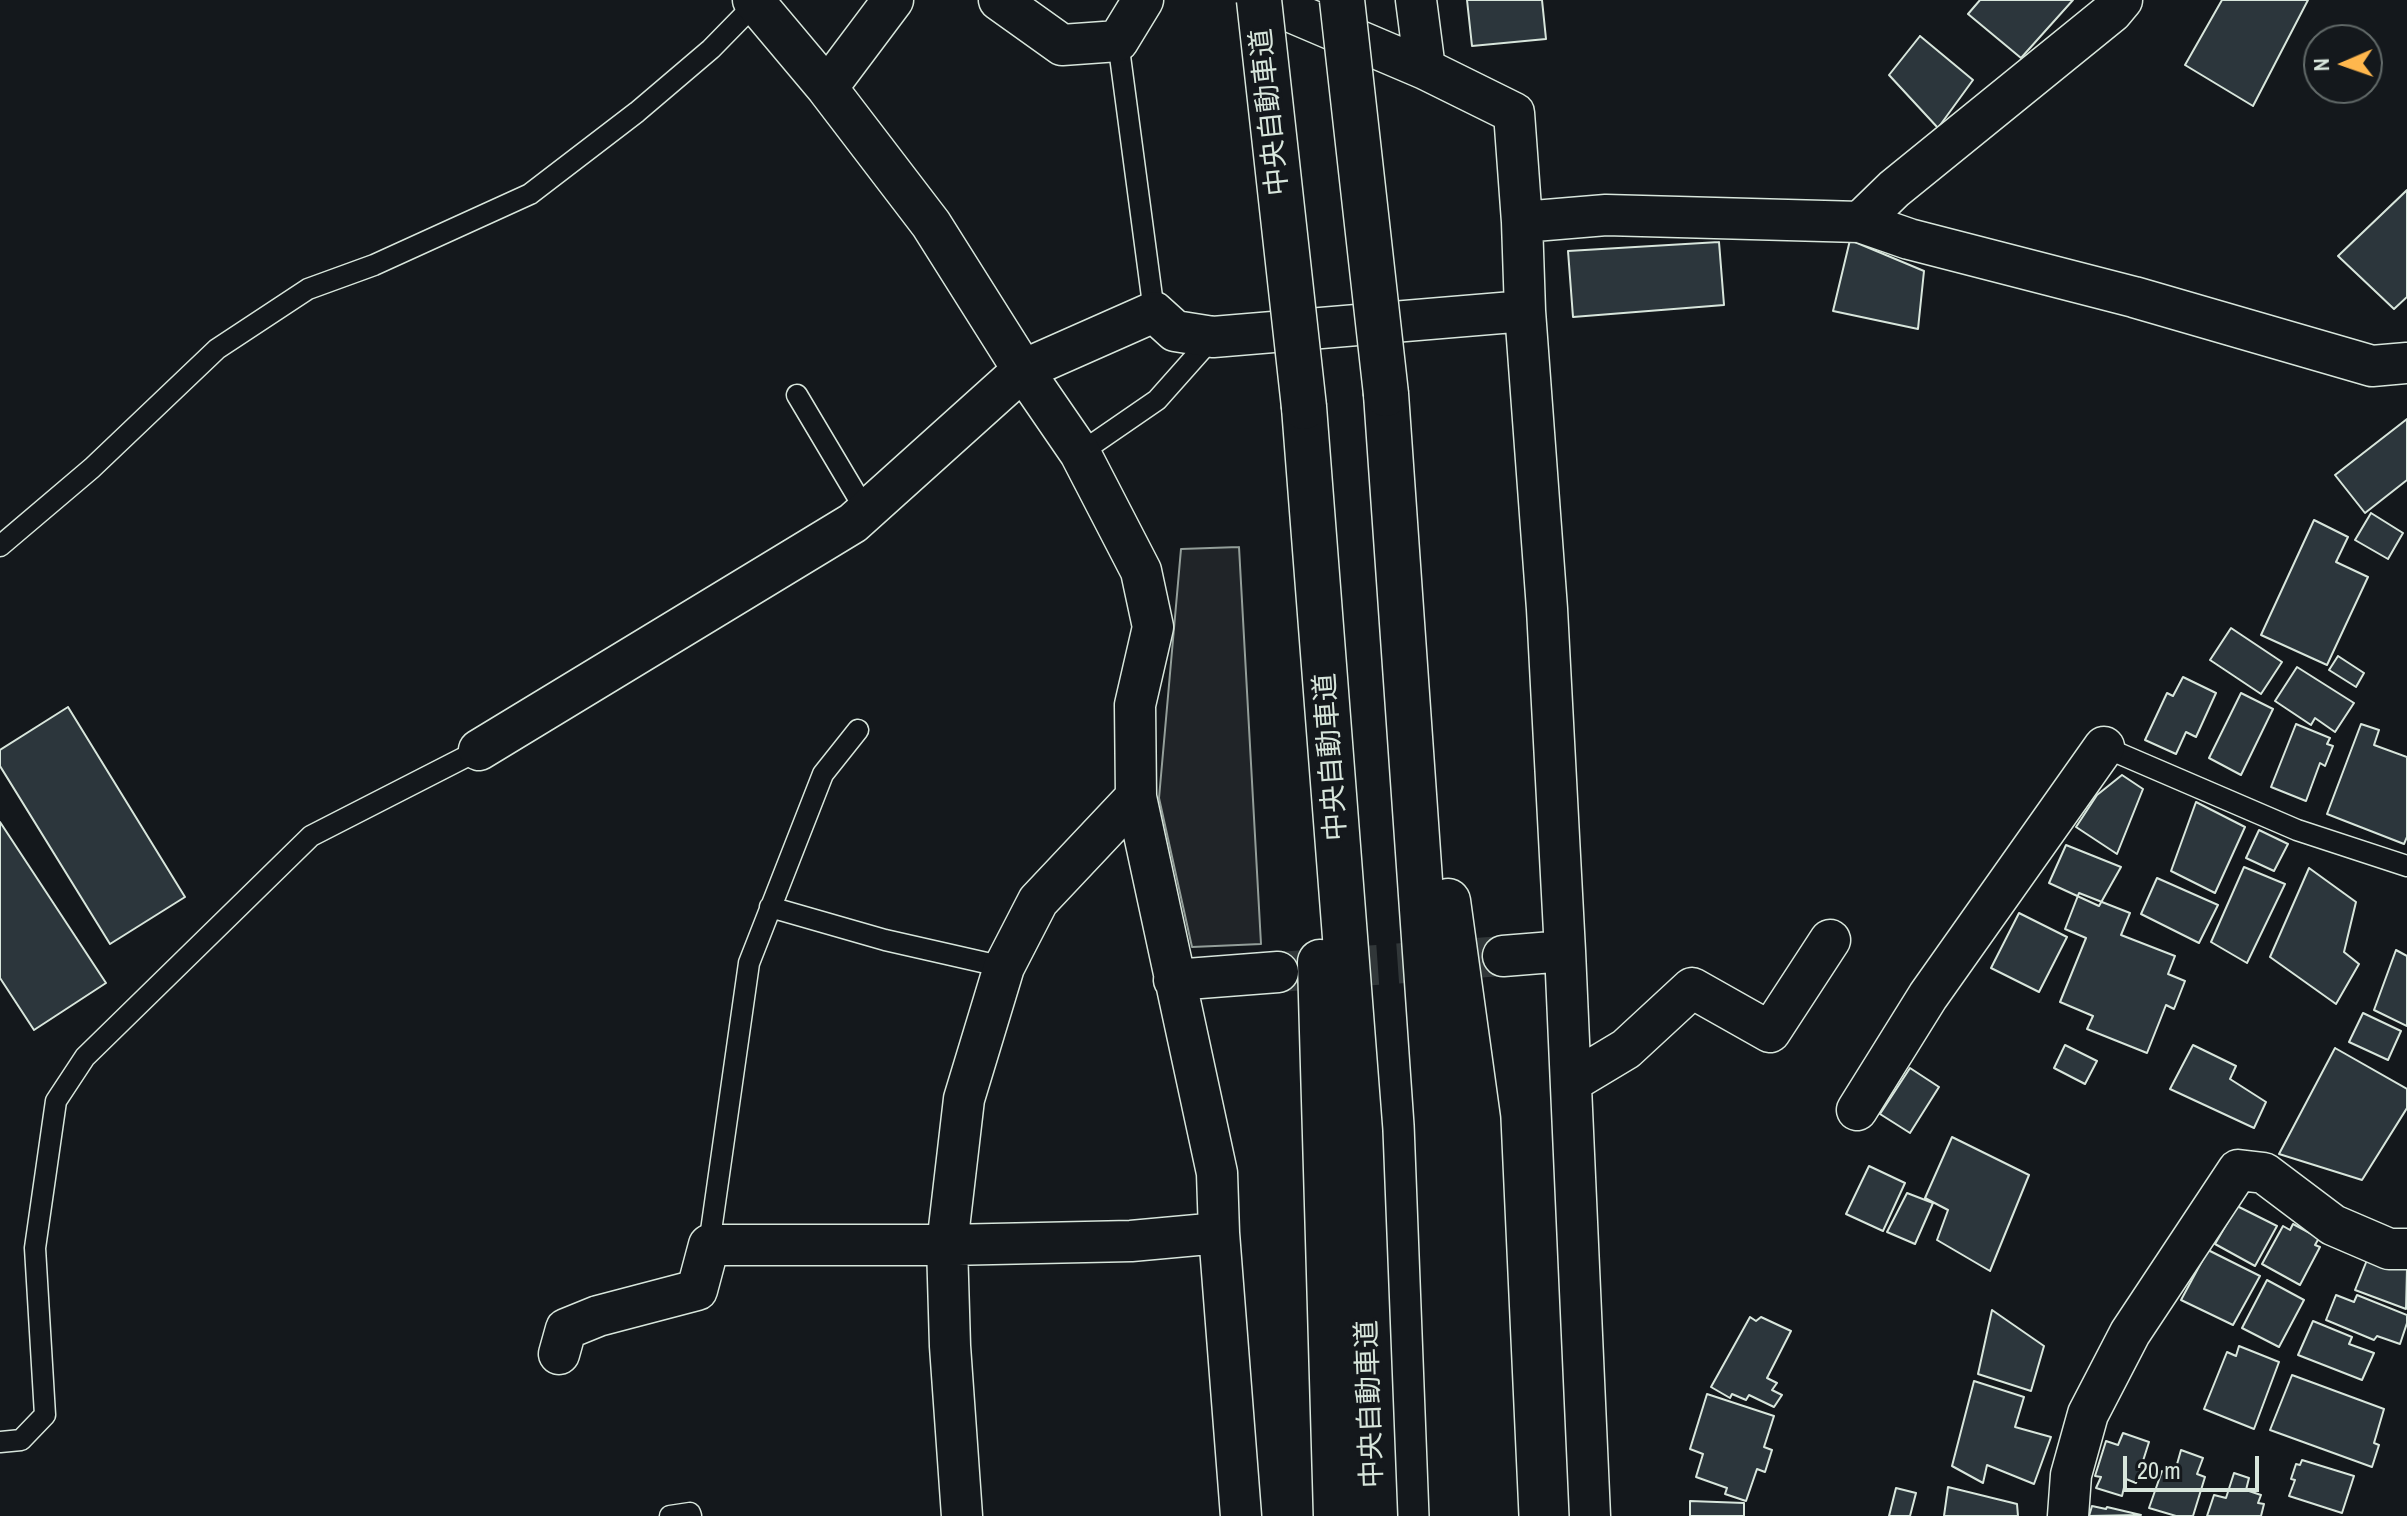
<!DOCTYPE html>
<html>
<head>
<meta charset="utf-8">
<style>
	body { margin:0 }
	#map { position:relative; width:2407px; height:1516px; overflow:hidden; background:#14181c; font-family:"Archivo Narrow",sans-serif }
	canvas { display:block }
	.north { position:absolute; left:2303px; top:24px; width:80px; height:80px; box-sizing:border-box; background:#14181c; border:2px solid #626a69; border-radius:50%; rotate:268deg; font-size:22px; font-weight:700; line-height:32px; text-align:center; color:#d8e6dc }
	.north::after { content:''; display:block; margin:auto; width:28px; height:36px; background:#ffb74d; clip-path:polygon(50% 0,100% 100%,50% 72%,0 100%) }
	.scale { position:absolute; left:2123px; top:1456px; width:136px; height:36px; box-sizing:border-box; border:4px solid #d8e6dc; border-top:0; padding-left:10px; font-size:24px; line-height:28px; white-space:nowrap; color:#d8e6dc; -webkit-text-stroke:6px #14181c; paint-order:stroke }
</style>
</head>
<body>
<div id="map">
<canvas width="2407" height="1516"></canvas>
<div class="north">N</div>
<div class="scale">20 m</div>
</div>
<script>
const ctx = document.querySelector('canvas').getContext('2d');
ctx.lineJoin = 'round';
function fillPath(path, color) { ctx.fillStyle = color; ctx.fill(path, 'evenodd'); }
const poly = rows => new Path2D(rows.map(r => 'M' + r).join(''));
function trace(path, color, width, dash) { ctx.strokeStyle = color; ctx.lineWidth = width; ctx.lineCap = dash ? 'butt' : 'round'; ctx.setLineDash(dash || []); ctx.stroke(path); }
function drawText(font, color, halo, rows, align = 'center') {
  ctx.font = font + ' "Archivo Narrow","Noto Sans JP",sans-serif'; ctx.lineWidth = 6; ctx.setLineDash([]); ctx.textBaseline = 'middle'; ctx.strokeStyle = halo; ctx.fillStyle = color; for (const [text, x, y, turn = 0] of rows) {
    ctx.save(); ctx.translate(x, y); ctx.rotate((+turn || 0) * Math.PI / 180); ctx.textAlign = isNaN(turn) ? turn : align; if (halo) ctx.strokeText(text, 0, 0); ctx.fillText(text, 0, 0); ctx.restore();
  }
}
const green = poly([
	[1239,547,1261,944,1192,947,1159,798,1181,549,1239,547]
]);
const building = poly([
	[1467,0,1542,0,1546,39,1472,46,1467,0],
	[1980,0,2073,0,2021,58,1968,14,1980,0],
	[2222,0,2308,0,2253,106,2185,65,2222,0],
	[1920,36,1973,80,1938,128,1889,75,1920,36],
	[2407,190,2407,297,2394,309,2338,256,2407,190],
	[1850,240,1924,271,1918,329,1833,311,1850,240],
	[1719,242,1724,305,1573,317,1568,251,1719,242],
	[2407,419,2407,480,2365,513,2335,475,2407,419],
	[2371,513,2403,533,2388,559,2355,540,2371,513],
	[2314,520,2348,537,2336,562,2368,577,2327,665,2261,635,2314,520],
	[2231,628,2282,662,2261,694,2210,660,2231,628],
	[2338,656,2364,673,2356,687,2329,670,2338,656],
	[2297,667,2354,703,2335,732,2315,718,2311,725,2275,701,2297,667],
	[2183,677,2216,693,2196,737,2186,732,2176,754,2145,740,2167,693,2173,696,2183,677],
	[2241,693,2273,709,2241,775,2209,758,2241,693],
	[68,707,185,897,110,944,0,766,0,750,68,707],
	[2296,724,2330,738,2327,744,2333,746,2325,766,2320,763,2306,801,2271,787,2296,724],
	[2361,724,2379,730,2374,745,2407,757,2407,837,2404,844,2327,814,2361,724],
	[2122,775,2143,789,2117,854,2076,827,2097,795,2122,775],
	[2196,802,2245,827,2215,893,2171,871,2196,802],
	[0,822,106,983,34,1030,0,978,0,822],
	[2259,830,2288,844,2274,871,2246,858,2259,830],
	[2066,845,2121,867,2099,906,2049,883,2066,845],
	[2244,867,2285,884,2247,963,2211,942,2244,867],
	[2309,868,2356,902,2344,952,2359,964,2336,1004,2270,957,2309,868],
	[2157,878,2218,905,2199,943,2141,914,2157,878],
	[2079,893,2130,913,2121,935,2175,956,2168,974,2185,981,2174,1009,2166,1005,2147,1053,2087,1029,2093,1016,2060,1002,2086,938,2065,929,2079,893],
	[2019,913,2067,937,2039,992,1991,968,2019,913],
	[2396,950,2407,956,2407,1026,2374,1010,2396,950],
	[2363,1013,2401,1031,2388,1060,2349,1042,2363,1013],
	[2065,1045,2097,1061,2085,1084,2054,1068,2065,1045],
	[2193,1045,2236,1066,2230,1079,2266,1102,2254,1128,2170,1089,2193,1045],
	[2335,1048,2407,1089,2407,1108,2362,1180,2279,1154,2335,1048],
	[1910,1068,1939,1087,1910,1133,1880,1114,1910,1068],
	[1952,1137,2029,1175,1990,1271,1937,1240,1948,1210,1925,1198,1952,1137],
	[1869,1166,1905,1183,1883,1231,1846,1214,1869,1166],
	[1907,1193,1933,1203,1915,1244,1887,1232,1907,1193],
	[2237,1206,2277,1226,2255,1266,2215,1244,2237,1206],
	[2293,1224,2319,1238,2315,1245,2320,1247,2300,1285,2262,1264,2283,1226,2290,1230,2293,1224],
	[2208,1250,2260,1276,2233,1325,2181,1300,2208,1250],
	[2369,1255,2407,1269,2406,1309,2355,1290,2369,1255],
	[2267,1280,2304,1300,2279,1347,2242,1328,2267,1280],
	[2336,1295,2354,1302,2357,1295,2407,1315,2407,1323,2400,1344,2377,1336,2374,1340,2326,1320,2336,1295],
	[1992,1310,2044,1346,2031,1391,1978,1374,1992,1310],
	[1750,1317,1756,1321,1761,1317,1791,1331,1767,1378,1777,1383,1772,1390,1782,1395,1774,1407,1749,1395,1746,1400,1732,1394,1730,1398,1711,1387,1750,1317],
	[2313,1321,2352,1337,2349,1344,2374,1353,2362,1380,2298,1355,2313,1321],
	[2239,1346,2279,1362,2254,1429,2204,1409,2227,1352,2236,1356,2239,1346],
	[2292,1375,2384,1409,2374,1443,2379,1445,2372,1467,2270,1430,2292,1375],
	[1974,1381,2024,1397,2015,1427,2051,1437,2034,1484,1987,1465,1983,1483,1952,1466,1974,1381],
	[1707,1394,1774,1416,1764,1447,1772,1450,1765,1472,1757,1469,1746,1501,1725,1494,1727,1488,1696,1477,1703,1454,1690,1449,1707,1394],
	[2123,1433,2149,1442,2136,1483,2126,1479,2122,1496,2096,1488,2101,1477,2095,1476,2106,1441,2118,1445,2123,1433],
	[2181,1450,2203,1458,2197,1474,2205,1477,2193,1516,2176,1516,2149,1508,2162,1471,2174,1475,2181,1450],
	[2302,1460,2354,1476,2342,1513,2289,1496,2295,1480,2291,1479,2296,1464,2300,1465,2302,1460],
	[2234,1473,2249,1478,2246,1490,2261,1495,2258,1503,2264,1504,2261,1516,2207,1516,2214,1495,2226,1498,2234,1473],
	[1948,1487,2017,1504,2018,1516,1944,1516,1948,1487],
	[1896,1488,1916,1493,1910,1516,1889,1516,1896,1488],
	[1690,1501,1744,1503,1744,1516,1690,1516,1690,1501],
	[2092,1506,2106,1509,2107,1507,2141,1515,2089,1516,2092,1506]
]);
const minorTunnel = poly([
	[1278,972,1503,956]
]);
const service = poly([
	[1118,41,1154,312],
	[797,395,866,511],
	[1080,453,1157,400,1213,337],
	[0,546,92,468,217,349,308,289,374,265,530,194,637,112,711,49,756,3],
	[2104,747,2297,830,2407,866],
	[770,907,885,940,1004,967],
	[709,1245,749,963,823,774,858,730],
	[0,1442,21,1440,45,1415,35,1248,56,1101,85,1057,311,836,479,750],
	[670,1516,690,1513,691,1516]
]);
const minor = poly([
	[753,0,827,88,931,224,1023,370,1080,453,1141,571,1153,627,1135,705,1136,797,1217,1173,1219,1233,1241,1516],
	[999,0,1062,45,1118,41,1143,0],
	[1263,0,1425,69],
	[1416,0,1425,69,1514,113,1522,222,1525,311,1547,609,1565,951,1590,1516],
	[827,88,893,0],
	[1522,222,1606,215,1860,222,1909,239,2134,297,2372,366,2407,363],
	[1860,222,1894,189,2112,12,2122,0],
	[479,750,853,523,1023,370,1154,312,1175,331,1213,337,1525,311],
	[1503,956,1565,951],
	[1174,980,1278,972],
	[1571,1082,1626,1049,1692,988,1770,1032,1830,940],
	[1857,1110,1928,996,2104,747],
	[559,1354,566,1329,598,1316,697,1290,709,1245,947,1245,1131,1241,1219,1233],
	[962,1516,950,1346,947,1245,964,1099,1004,967,1038,901,1136,797],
	[2068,1516,2071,1475,2088,1414,2130,1333,2238,1170,2264,1173,2333,1225,2389,1249,2407,1249]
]);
const motorway = poly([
	[1386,394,1437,1124,1452,1516],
	[1304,407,1360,1131,1375,1516],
	[1448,901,1478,1119,1496,1516],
	[1320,962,1336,1516]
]);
const motorwayBridge = poly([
	[1259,0,1304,407],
	[1342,0,1386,394]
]);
const streetNames = [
	["中央自動車道",1271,112,-96],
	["中央自動車道",1332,757,-94],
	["中央自動車道",1371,1404,-92]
];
fillPath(green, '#202428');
trace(green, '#939e99', 2);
fillPath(building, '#2c363c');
trace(building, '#d8e6dc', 2);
trace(minorTunnel, '#313739', 40, [40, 20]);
trace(service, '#d8e6dc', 23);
trace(minor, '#d8e6dc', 43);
trace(motorway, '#d8e6dc', 47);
trace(service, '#14181c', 20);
trace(minor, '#14181c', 40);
trace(motorway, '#14181c', 44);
trace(motorwayBridge, '#d8e6dc', 47, []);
trace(motorwayBridge, '#14181c', 44);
drawText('28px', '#d8e6dc', '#14181c', streetNames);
</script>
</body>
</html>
